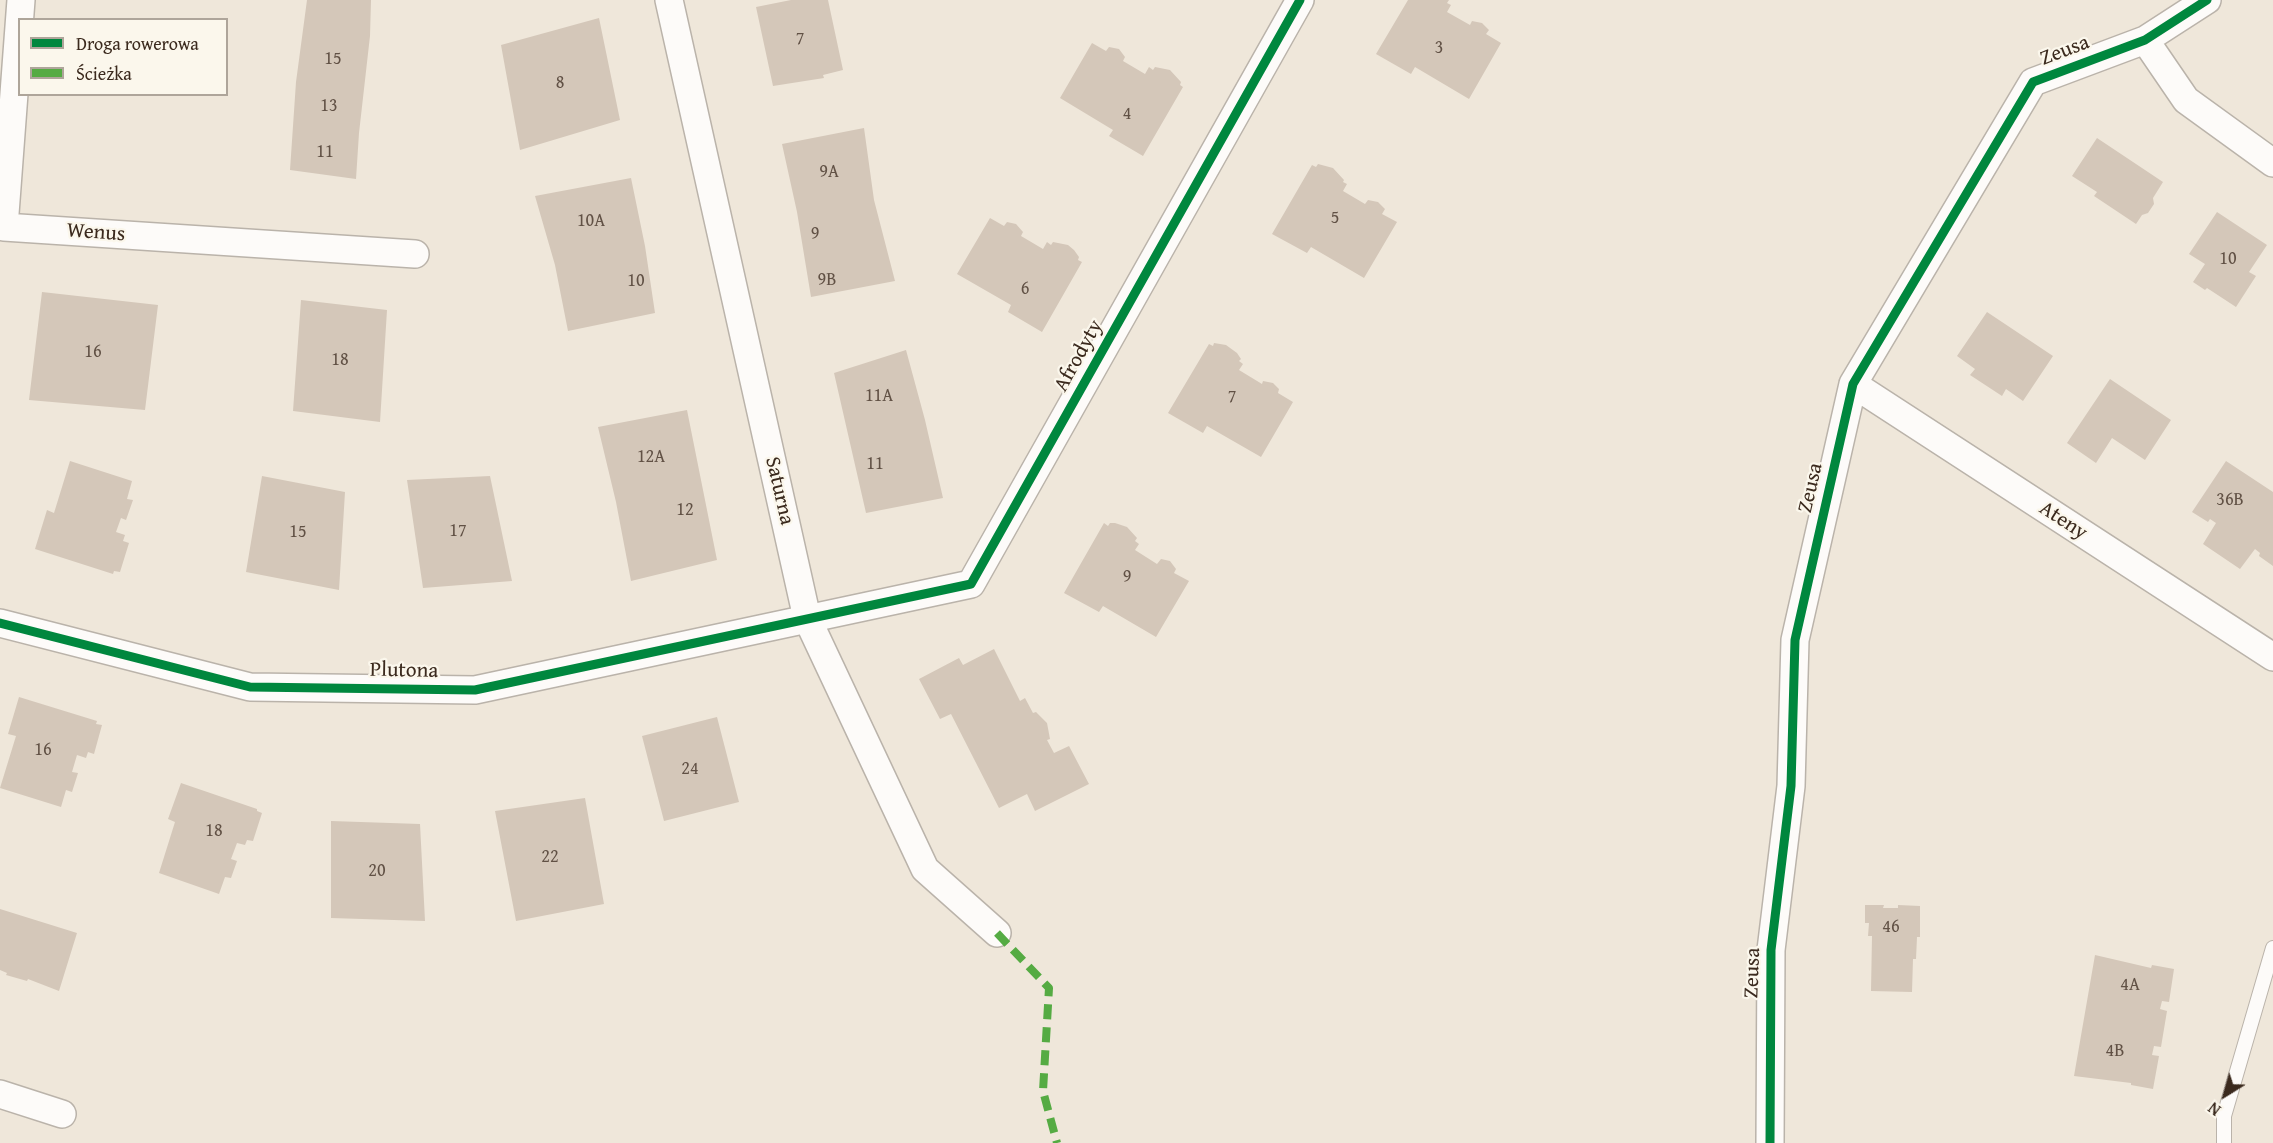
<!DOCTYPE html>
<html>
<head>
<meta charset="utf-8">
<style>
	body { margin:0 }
	#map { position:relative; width:2273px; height:1143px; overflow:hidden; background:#efe7da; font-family:"Gentium Book Plus",serif }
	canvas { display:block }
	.legend { position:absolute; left:18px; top:18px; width:210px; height:78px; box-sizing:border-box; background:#fbf7ec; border:2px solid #aea59a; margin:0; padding:8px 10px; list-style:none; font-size:18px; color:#3b2a1e }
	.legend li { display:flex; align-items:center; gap:12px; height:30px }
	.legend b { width:30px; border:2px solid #aea59a }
	.north { position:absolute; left:2195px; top:1065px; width:60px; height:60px; -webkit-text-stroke:4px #fbf7ec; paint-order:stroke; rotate:217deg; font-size:16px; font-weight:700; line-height:24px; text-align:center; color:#3b2a1e }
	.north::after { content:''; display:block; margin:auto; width:21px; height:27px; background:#3b2a1e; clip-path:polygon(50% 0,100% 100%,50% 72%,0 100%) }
</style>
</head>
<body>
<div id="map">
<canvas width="2273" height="1143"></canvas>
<ul class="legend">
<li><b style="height:8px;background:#00873e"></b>Droga rowerowa</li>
<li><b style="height:8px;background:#55ab43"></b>Ścieżka</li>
</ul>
<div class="north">N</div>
</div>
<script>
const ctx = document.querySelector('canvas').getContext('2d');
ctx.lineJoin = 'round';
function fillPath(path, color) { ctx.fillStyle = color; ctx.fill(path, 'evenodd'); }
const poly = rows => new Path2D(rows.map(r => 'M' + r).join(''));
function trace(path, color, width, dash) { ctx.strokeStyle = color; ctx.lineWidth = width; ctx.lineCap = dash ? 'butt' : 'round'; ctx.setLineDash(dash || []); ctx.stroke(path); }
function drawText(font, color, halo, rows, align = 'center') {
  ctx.font = font + ' "Gentium Book Plus",serif'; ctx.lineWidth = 4.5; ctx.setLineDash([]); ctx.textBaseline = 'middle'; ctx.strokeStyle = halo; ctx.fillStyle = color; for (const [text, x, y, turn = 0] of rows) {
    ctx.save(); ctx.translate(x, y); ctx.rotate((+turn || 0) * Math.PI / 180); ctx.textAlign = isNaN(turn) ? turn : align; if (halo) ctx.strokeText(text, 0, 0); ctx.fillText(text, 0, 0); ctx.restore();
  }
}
const building = poly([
	[307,0,371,0,370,36,359,133,356,179,290,170,296,82],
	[791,0,828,0,843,70,823,75,824,78,773,86,756,7],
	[1408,0,1449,0,1447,3,1451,5,1447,12,1470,25,1472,21,1482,23,1489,30,1486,34,1501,43,1469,99,1415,67,1411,74,1376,54],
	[599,18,620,120,520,150,501,45],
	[1092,43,1106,51,1109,47,1119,49,1125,57,1123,61,1145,74,1149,67,1153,70,1155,67,1170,70,1181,82,1180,85,1183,87,1143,156,1109,136,1113,130,1060,98],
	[864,128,874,200,895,281,811,297,797,212,782,144],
	[2097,138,2163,182,2153,198,2154,204,2148,213,2142,215,2136,224,2094,196,2097,192,2072,176],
	[1318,164,1333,168,1344,180,1343,182,1347,184,1343,191,1365,204,1368,200,1378,202,1385,209,1382,214,1397,222,1364,278,1311,247,1307,253,1272,234,1312,165,1316,167],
	[631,178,645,246,655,313,568,331,555,265,535,196],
	[2217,212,2267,245,2249,272,2256,276,2236,307,2207,288,2205,290,2193,282,2205,264,2189,254],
	[990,218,1004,226,1007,222,1016,224,1023,232,1021,236,1043,249,1047,242,1051,245,1053,242,1068,245,1074,250,1079,257,1078,260,1082,262,1042,332,1008,312,1011,305,957,274],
	[42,292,158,305,145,410,29,400],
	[301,300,387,310,380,422,293,411],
	[1987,312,2053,356,2023,401,2006,389,2002,396,1970,375,1975,369,1957,356],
	[1214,343,1226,345,1237,353,1241,359,1239,361,1243,364,1239,370,1262,384,1263,381,1273,383,1279,389,1278,393,1293,402,1261,457,1207,426,1203,433,1168,413,1209,344,1213,346],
	[906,350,925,420,943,498,866,513,834,373],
	[2110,379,2171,420,2145,460,2112,438,2096,463,2067,443],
	[687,410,717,560,631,581,616,502,598,427],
	[70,461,132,481,127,499,133,500,126,520,121,518,116,532,125,535,123,541,129,543,120,572,114,571,113,574,35,549,47,510,54,513],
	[2226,461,2273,492,2273,566,2259,556,2260,553,2255,549,2240,569,2203,544,2216,523,2210,519,2208,522,2192,512],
	[262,476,345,492,339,590,246,572],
	[490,476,512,581,423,588,407,480],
	[1104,523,1108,526,1110,523,1115,523,1127,527,1137,538,1135,541,1139,544,1135,550,1157,564,1161,559,1170,561,1176,569,1174,573,1189,581,1156,637,1103,606,1099,612,1064,593],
	[994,649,1020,701,1025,698,1033,713,1036,712,1047,723,1050,739,1047,740,1054,753,1069,746,1089,784,1035,811,1027,794,999,808,951,714,940,719,919,679,959,658,963,665],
	[19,697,97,721,96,724,102,725,94,754,88,752,86,758,77,755,72,772,78,773,72,792,66,790,61,807,0,788,16,736,8,734],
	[717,717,739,802,664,821,642,736],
	[181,783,257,809,257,811,262,813,253,841,247,840,245,845,237,843,231,859,237,861,231,878,225,877,219,894,159,873,175,822,168,819],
	[585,798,604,904,516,921,495,811],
	[331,821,420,824,425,921,331,918],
	[1865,905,1884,905,1883,908,1898,908,1898,905,1920,906,1920,937,1917,937,1916,959,1913,959,1912,992,1871,991,1872,936,1868,936,1869,923,1865,923],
	[0,909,77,933,59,991,28,979,27,981,6,975,7,973,0,970],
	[2095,955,2151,968,2152,965,2174,969,2169,1002,2162,1001,2160,1009,2167,1011,2161,1047,2154,1046,2152,1055,2159,1056,2153,1089,2131,1085,2131,1083,2074,1076]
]);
const service = poly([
	[2224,1143,2224,1116,2273,948]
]);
const minor = poly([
	[21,0,4,227,415,254],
	[669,0,807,618,925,869,997,933],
	[2145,40,2186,100,2273,163],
	[1853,384,2273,657],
	[0,623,250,687,475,690,971,584,1300,0],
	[0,1094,62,1114],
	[1770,1143,1771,950,1791,786,1795,640,1853,384,2033,82,2145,40,2207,0]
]);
const quiet = poly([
	[997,933,1049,988,1043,1091,1057,1143]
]);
const cycleway = poly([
	[0,623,250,687,475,690,971,584,1300,0],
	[1770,1143,1771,950,1791,786,1795,640,1853,384,2033,82,2145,40,2207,0]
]);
const numberNames = [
	["7",800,39],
	["3",1439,48],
	["15",333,59],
	["8",560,83],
	["13",329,106],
	["4",1127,114],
	["11",325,152],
	["9A",829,172],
	["5",1335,218],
	["10A",591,221],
	["9",815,234],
	["10",2228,259],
	["9B",827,280],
	["10",636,281],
	["6",1025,289],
	["16",93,352],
	["18",340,360],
	["11A",879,396],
	["7",1232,397],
	["12A",651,457],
	["11",875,464],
	["36B",2230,500],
	["12",685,510],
	["17",458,531],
	["15",298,532],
	["9",1127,577],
	["16",43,750],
	["24",690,769],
	["18",214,831],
	["22",550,857],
	["20",377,871],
	["46",1891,927],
	["4A",2130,985],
	["4B",2115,1051]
];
const streetNames = [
	["Zeusa",2065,51,-21],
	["Wenus",96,233,4],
	["Afrodyty",1079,356,-61],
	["Zeusa",1811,488,-77],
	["Saturna",779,491,77],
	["Ateny",2063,521,33],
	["Plutona",404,671,1],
	["Zeusa",1753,973,-88]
];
fillPath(building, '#d4c7b9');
trace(service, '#bab3aa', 16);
trace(minor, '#bab3aa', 30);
trace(service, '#fdfbf9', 14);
trace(minor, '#fdfbf9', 27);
trace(quiet, '#55ab43', 8, [15, 8]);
trace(cycleway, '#00873e', 9);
drawText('18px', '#615145', null, numberNames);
drawText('21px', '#3b2a1e', '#fbf7ec', streetNames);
</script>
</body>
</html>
